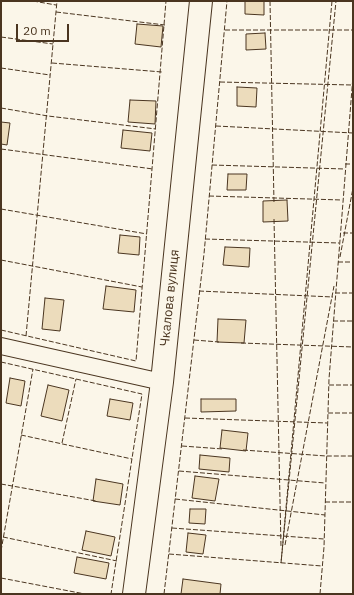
<!DOCTYPE html>
<html>
<head>
<meta charset="utf-8">
<style>
	body { margin:0 }
	#map { position:relative; width:354px; height:595px; overflow:hidden; background:#fbf6e9; font-family:"IBM Plex Sans",sans-serif }
	canvas { display:block }
	.frame { position:absolute; inset:0; border:2px solid #4a3520; pointer-events:none }
	.scale { position:absolute; left:16px; top:24px; width:53px; height:18px; box-sizing:border-box; border:2px solid #4a3520; border-top:0; padding-left:5px; font-size:12px; line-height:14px; white-space:nowrap; color:#4a3520; -webkit-text-stroke:3px #fbf6e9; paint-order:stroke }
</style>
</head>
<body>
<div id="map">
<canvas width="354" height="595"></canvas>
<div class="frame"></div>
<div class="scale">20 m</div>
</div>
<script>
const ctx = document.querySelector('canvas').getContext('2d');
ctx.lineJoin = 'round';
function fillPath(path, color) { ctx.fillStyle = color; ctx.fill(path, 'evenodd'); }
const poly = rows => new Path2D(rows.map(r => 'M' + r).join(''));
function trace(path, color, width, dash) { ctx.strokeStyle = color; ctx.lineWidth = width; ctx.lineCap = dash ? 'butt' : 'round'; ctx.setLineDash(dash || []); ctx.stroke(path); }
function drawText(font, color, halo, rows, align = 'center') {
  ctx.font = font + ' "IBM Plex Sans",sans-serif'; ctx.lineWidth = 3; ctx.setLineDash([]); ctx.textBaseline = 'middle'; ctx.strokeStyle = halo; ctx.fillStyle = color; for (const [text, x, y, turn = 0] of rows) {
    ctx.save(); ctx.translate(x, y); ctx.rotate((+turn || 0) * Math.PI / 180); ctx.textAlign = isNaN(turn) ? turn : align; if (halo) ctx.strokeText(text, 0, 0); ctx.fillText(text, 0, 0); ctx.restore();
  }
}
const building = poly([
	[245,1,264,1,264,15,245,14,245,1],
	[137,24,163,26,161,47,135,44,137,24],
	[265,33,266,49,246,50,246,34,265,33],
	[237,87,257,88,256,107,237,106,237,87],
	[130,100,156,101,155,124,128,122,130,100],
	[1,122,10,123,7,145,1,144,1,122],
	[123,130,152,133,150,151,121,148,123,130],
	[228,174,247,174,246,190,227,190,228,174],
	[287,200,288,221,263,222,263,201,287,200],
	[120,235,140,237,139,255,118,253,120,235],
	[225,247,250,248,249,267,223,265,225,247],
	[106,286,136,290,134,312,103,309,106,286],
	[45,298,64,300,60,331,42,329,45,298],
	[218,319,246,320,244,343,217,342,218,319],
	[10,378,25,381,21,406,6,403,10,378],
	[48,385,69,390,62,421,41,416,48,385],
	[110,399,133,403,130,420,107,416,110,399],
	[201,399,236,399,236,411,201,412,201,399],
	[222,430,248,433,246,451,220,448,222,430],
	[200,455,230,458,229,472,199,469,200,455],
	[195,476,219,479,215,501,192,498,195,476],
	[96,479,123,484,120,505,93,501,96,479],
	[190,509,206,509,205,524,189,523,190,509],
	[86,531,115,537,111,556,82,550,86,531],
	[188,533,206,535,203,554,186,552,188,533],
	[77,557,109,563,106,579,74,573,77,557],
	[183,579,221,584,220,594,181,594,183,579]
]);
const street = poly([
	[1,346,162,382]
]);
const primary = poly([
	[134,594,162,382,201,1]
]);
const fence = poly([
	[33,1,56,5],
	[270,1,274,203],
	[332,1,281,563,336,1],
	[56,12,165,25],
	[225,30,353,30],
	[1,37,53,44],
	[52,63,162,72],
	[1,68,50,75],
	[220,82,352,85],
	[1,108,48,116,156,129],
	[216,126,353,133],
	[1,149,153,169],
	[345,164,353,164],
	[212,165,345,169],
	[209,196,342,200],
	[1,209,147,234],
	[274,219,281,547],
	[343,233,353,233],
	[205,239,339,243],
	[340,257,353,188],
	[1,260,142,287],
	[338,262,353,262],
	[199,291,333,297],
	[335,293,353,293],
	[333,321,353,321],
	[1,330,136,361,166,1],
	[26,336,57,1],
	[194,340,219,342],
	[241,343,353,347],
	[1,362,142,394,111,594],
	[329,385,353,385],
	[328,413,353,413],
	[185,418,327,423],
	[21,435,132,459],
	[62,443,76,379],
	[182,446,223,449],
	[243,450,326,456,353,456],
	[179,471,325,483],
	[1,484,96,501],
	[175,499,325,515],
	[325,502,353,502],
	[172,528,324,539],
	[3,537,117,561],
	[285,545,334,286],
	[1,551,33,369],
	[169,554,322,566],
	[1,578,85,594],
	[164,594,204,254,227,1],
	[320,594,324,547,329,379,353,76]
]);
const streetNames = [
	["Чкалова вулиця",170,298,-84]
];
fillPath(building, '#ecdcbc');
trace(building, '#4a3520', 1);
trace(street, '#4a3520', 18);
trace(primary, '#4a3520', 24);
trace(street, '#fbf6e9', 16);
trace(primary, '#fbf6e9', 22);
trace(fence, '#4a3520', 1, [5, 2]);
drawText('13px', '#4a3520', '#fbf6e9', streetNames);
</script>
</body>
</html>
